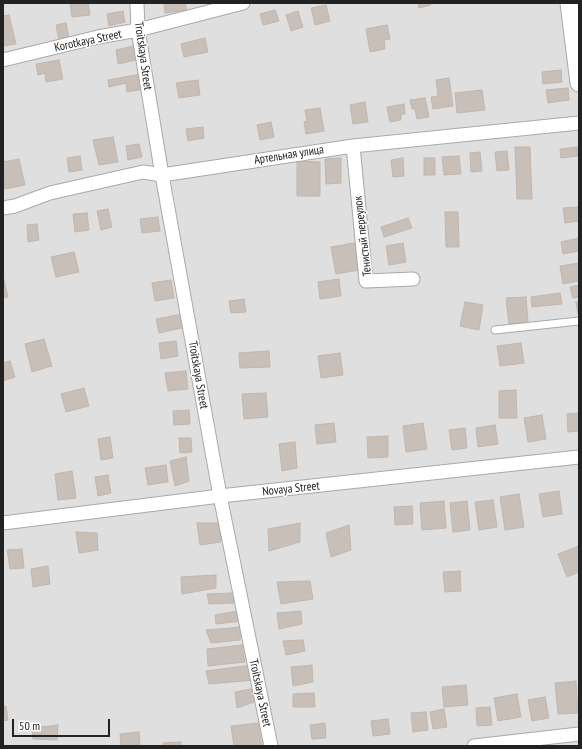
<!DOCTYPE html>
<html>
<head>
<meta charset="utf-8">
<style>
	body { margin:0 }
	#map { position:relative; width:582px; height:749px; overflow:hidden; background:#f2efe9; font-family:"PT Sans Narrow",sans-serif }
	canvas { display:block }
	.frame { position:absolute; inset:0; border:4px solid #222; pointer-events:none }
	.scale { position:absolute; left:12px; top:719px; width:98px; height:18px; box-sizing:border-box; border:2px solid #222; border-top:0; padding-left:5px; font-size:12px; line-height:14px; white-space:nowrap; color:#222; -webkit-text-stroke:3px #fff; paint-order:stroke }
</style>
</head>
<body>
<div id="map">
<canvas width="582" height="749"></canvas>
<div class="frame"></div>
<div class="scale">50 m</div>
</div>
<script>
const ctx = document.querySelector('canvas').getContext('2d');
ctx.lineJoin = 'round';
function fillPath(path, color) { ctx.fillStyle = color; ctx.fill(path, 'evenodd'); }
const poly = rows => new Path2D(rows.map(r => 'M' + r).join(''));
function trace(path, color, width, dash) { ctx.strokeStyle = color; ctx.lineWidth = width; ctx.lineCap = dash ? 'butt' : 'round'; ctx.setLineDash(dash || []); ctx.stroke(path); }
function drawText(font, color, halo, rows, align = 'center') {
  ctx.font = font + ' "PT Sans Narrow",sans-serif'; ctx.lineWidth = 3; ctx.setLineDash([]); ctx.textBaseline = 'middle'; ctx.strokeStyle = halo; ctx.fillStyle = color; for (const [text, x, y, turn = 0] of rows) {
    ctx.save(); ctx.translate(x, y); ctx.rotate((+turn || 0) * Math.PI / 180); ctx.textAlign = isNaN(turn) ? turn : align; if (halo) ctx.strokeText(text, 0, 0); ctx.fillText(text, 0, 0); ctx.restore();
  }
}
const residential = poly([
	[3,3,579,3,579,746,3,746]
]);
const building = poly([
	[70,3,88,3,90,15,72,17,70,3],
	[164,3,185,3,187,10,165,13,164,3],
	[418,3,430,3,431,5,419,8,418,3],
	[326,5,330,21,315,25,311,8,326,5],
	[275,10,279,21,263,25,260,14,275,10],
	[123,11,125,22,109,26,107,14,123,11],
	[298,11,303,27,291,31,286,15,298,11],
	[9,15,16,44,3,46,3,16,9,15],
	[66,23,69,38,59,40,56,25,66,23],
	[387,25,390,39,384,40,385,49,370,52,366,29,387,25],
	[205,38,208,52,184,57,181,44,205,38],
	[133,46,136,60,118,64,116,50,133,46],
	[59,60,63,79,46,82,45,73,38,75,36,64,59,60],
	[561,70,562,82,543,84,542,72,561,70],
	[141,74,144,89,127,92,126,83,109,87,108,80,141,74],
	[449,78,453,106,433,109,431,97,438,96,436,80,449,78],
	[198,80,200,95,179,98,176,83,198,80],
	[568,88,569,100,548,103,546,90,568,88],
	[482,90,485,110,457,113,455,93,482,90],
	[425,98,429,117,417,119,415,109,412,109,410,100,425,98],
	[365,102,368,122,353,124,350,105,365,102],
	[404,104,405,114,401,114,401,120,390,122,387,107,404,104],
	[320,108,324,131,306,134,304,122,307,121,305,110,320,108],
	[271,122,274,137,260,140,257,125,271,122],
	[203,127,204,138,188,141,186,129,203,127],
	[113,137,118,162,99,165,93,140,113,137],
	[139,144,142,157,128,160,126,146,139,144],
	[515,147,530,147,532,199,517,199,515,147],
	[577,147,578,156,561,158,560,149,577,147],
	[507,151,509,170,497,171,495,152,507,151],
	[480,152,482,171,471,172,470,153,480,152],
	[80,156,82,170,69,172,67,158,80,156],
	[459,156,461,174,444,175,442,157,459,156],
	[341,158,341,183,326,184,325,159,341,158],
	[403,158,404,176,393,177,391,160,403,158],
	[424,158,435,158,435,175,424,175,424,158],
	[19,159,25,185,5,189,3,178,3,162,19,159],
	[297,161,320,162,320,196,297,196,297,161],
	[579,207,579,221,565,223,563,208,579,207],
	[108,209,112,227,101,230,97,211,108,209],
	[445,212,458,212,459,247,446,247,445,212],
	[87,213,89,230,75,232,73,214,87,213],
	[158,217,160,231,142,233,140,219,158,217],
	[408,218,412,228,384,237,381,227,408,218],
	[37,224,39,240,28,242,27,225,37,224],
	[579,238,579,251,563,254,561,242,579,238],
	[354,243,359,270,336,274,331,247,354,243],
	[403,243,406,262,389,265,386,246,403,243],
	[74,252,79,272,56,277,51,257,74,252],
	[579,263,579,281,563,284,560,266,579,263],
	[3,276,8,297,3,298,3,276],
	[339,279,341,296,320,299,318,282,339,279],
	[171,280,174,298,155,301,152,283,171,280],
	[579,285,579,297,573,298,570,287,579,285],
	[560,293,562,304,532,307,531,297,560,293],
	[526,297,528,322,509,324,506,298,526,297],
	[244,299,246,312,231,313,229,301,244,299],
	[465,302,483,305,479,330,460,326,465,302],
	[576,302,579,302,579,313,578,314,576,302],
	[183,314,186,327,159,333,156,319,183,314],
	[44,339,52,366,32,372,25,344,44,339],
	[176,341,178,356,161,359,159,343,176,341],
	[521,343,524,363,500,366,497,346,521,343],
	[269,351,270,367,240,368,239,353,269,351],
	[340,353,343,375,321,378,318,356,340,353],
	[10,361,15,377,3,381,3,363,10,361],
	[186,371,188,389,168,391,165,373,186,371],
	[84,388,89,406,66,412,61,394,84,388],
	[516,390,517,418,499,418,499,391,516,390],
	[266,393,268,417,244,419,242,394,266,393],
	[189,410,190,424,174,425,173,411,189,410],
	[579,413,579,431,568,432,567,414,579,413],
	[542,415,546,439,528,442,524,418,542,415],
	[334,423,336,442,317,444,315,425,334,423],
	[423,423,427,449,406,452,403,426,423,423],
	[495,425,498,444,478,447,476,428,495,425],
	[465,428,467,448,452,450,449,430,465,428],
	[388,436,388,457,368,458,367,437,388,436],
	[110,437,113,458,101,460,98,439,110,437],
	[179,438,191,438,192,452,180,453,179,438],
	[295,442,297,468,282,471,279,444,295,442],
	[186,457,189,481,175,486,170,461,186,457],
	[166,465,168,482,148,485,145,468,166,465],
	[72,471,76,498,58,500,55,474,72,471],
	[108,475,111,493,98,496,95,477,108,475],
	[559,491,562,514,543,517,539,494,559,491],
	[519,494,524,527,505,530,500,497,519,494],
	[493,500,497,527,479,530,475,502,493,500],
	[444,501,446,528,422,530,420,503,444,501],
	[467,501,470,530,453,532,450,503,467,501],
	[412,506,413,524,395,525,394,507,412,506],
	[197,523,219,523,221,542,200,545,197,523],
	[300,523,300,542,269,551,268,529,300,523],
	[349,525,351,550,331,557,326,533,349,525],
	[76,532,97,533,98,550,79,553,76,532],
	[579,546,579,572,567,577,558,554,579,546],
	[22,549,24,568,10,569,7,550,22,549],
	[48,566,50,584,33,587,31,569,48,566],
	[460,571,461,591,445,592,443,572,460,571],
	[216,575,216,588,182,594,181,577,216,575],
	[310,581,313,599,281,604,277,582,310,581],
	[232,593,234,603,209,604,207,594,232,593],
	[238,611,242,621,216,624,215,615,238,611],
	[301,611,302,624,279,629,277,613,301,611],
	[241,627,240,640,211,643,206,630,241,627],
	[303,640,305,651,286,655,283,641,303,640],
	[242,645,245,662,208,666,207,649,242,645],
	[252,665,255,680,209,684,206,671,252,665],
	[312,665,313,682,293,686,291,667,312,665],
	[576,681,578,713,558,714,555,683,576,681],
	[466,685,468,705,444,707,442,687,466,685],
	[252,689,254,702,237,708,235,692,252,689],
	[314,693,315,707,293,707,293,694,314,693],
	[517,694,521,717,498,721,494,698,517,694],
	[545,697,549,718,532,721,528,700,545,697],
	[3,706,6,706,8,720,3,721,3,706],
	[490,707,492,725,477,726,476,708,490,707],
	[444,709,447,727,433,729,430,712,444,709],
	[426,712,428,730,413,732,411,713,426,712],
	[388,719,390,734,373,736,371,721,388,719],
	[258,723,262,746,234,746,231,726,258,723],
	[325,723,326,738,312,739,310,725,325,723],
	[58,725,57,740,33,739,32,728,58,725],
	[139,732,140,746,121,746,120,734,139,732],
	[181,742,181,746,163,746,163,743,181,742]
]);
const service = poly([
	[495,330,579,321]
]);
const minor = poly([
	[137,3,138,30,162,175,220,496,271,746],
	[3,60,98,37,138,30,243,3],
	[353,146,366,281,413,279],
	[3,208,15,206,50,193,143,172,162,175,353,146,579,123],
	[3,523,220,496,579,457],
	[474,746,579,734]
]);
const tertiary = poly([
	[569,3,579,83]
]);
const streetNames = [
	["Korotkaya Street",88,41,-12],
	["Troitskaya Street",143,56,82],
	["Артельная улица",289,155,-9],
	["Тенистый переулок",363,236,-97],
	["Troitskaya Street",198,375,80],
	["Novaya Street",291,489,-6],
	["Troitskaya Street",260,693,78]
];
fillPath(residential, '#e0dfdf');
fillPath(building, '#c7bfb8');
trace(building, '#c4b6ab', 1);
trace(service, '#a9a9a9', 9);
trace(minor, '#a9a9a9', 15);
trace(tertiary, '#a9a9a9', 19);
trace(service, '#fff', 7);
trace(minor, '#fff', 13);
trace(tertiary, '#fff', 17);
drawText('12px', '#222', '#fff', streetNames);
</script>
</body>
</html>
